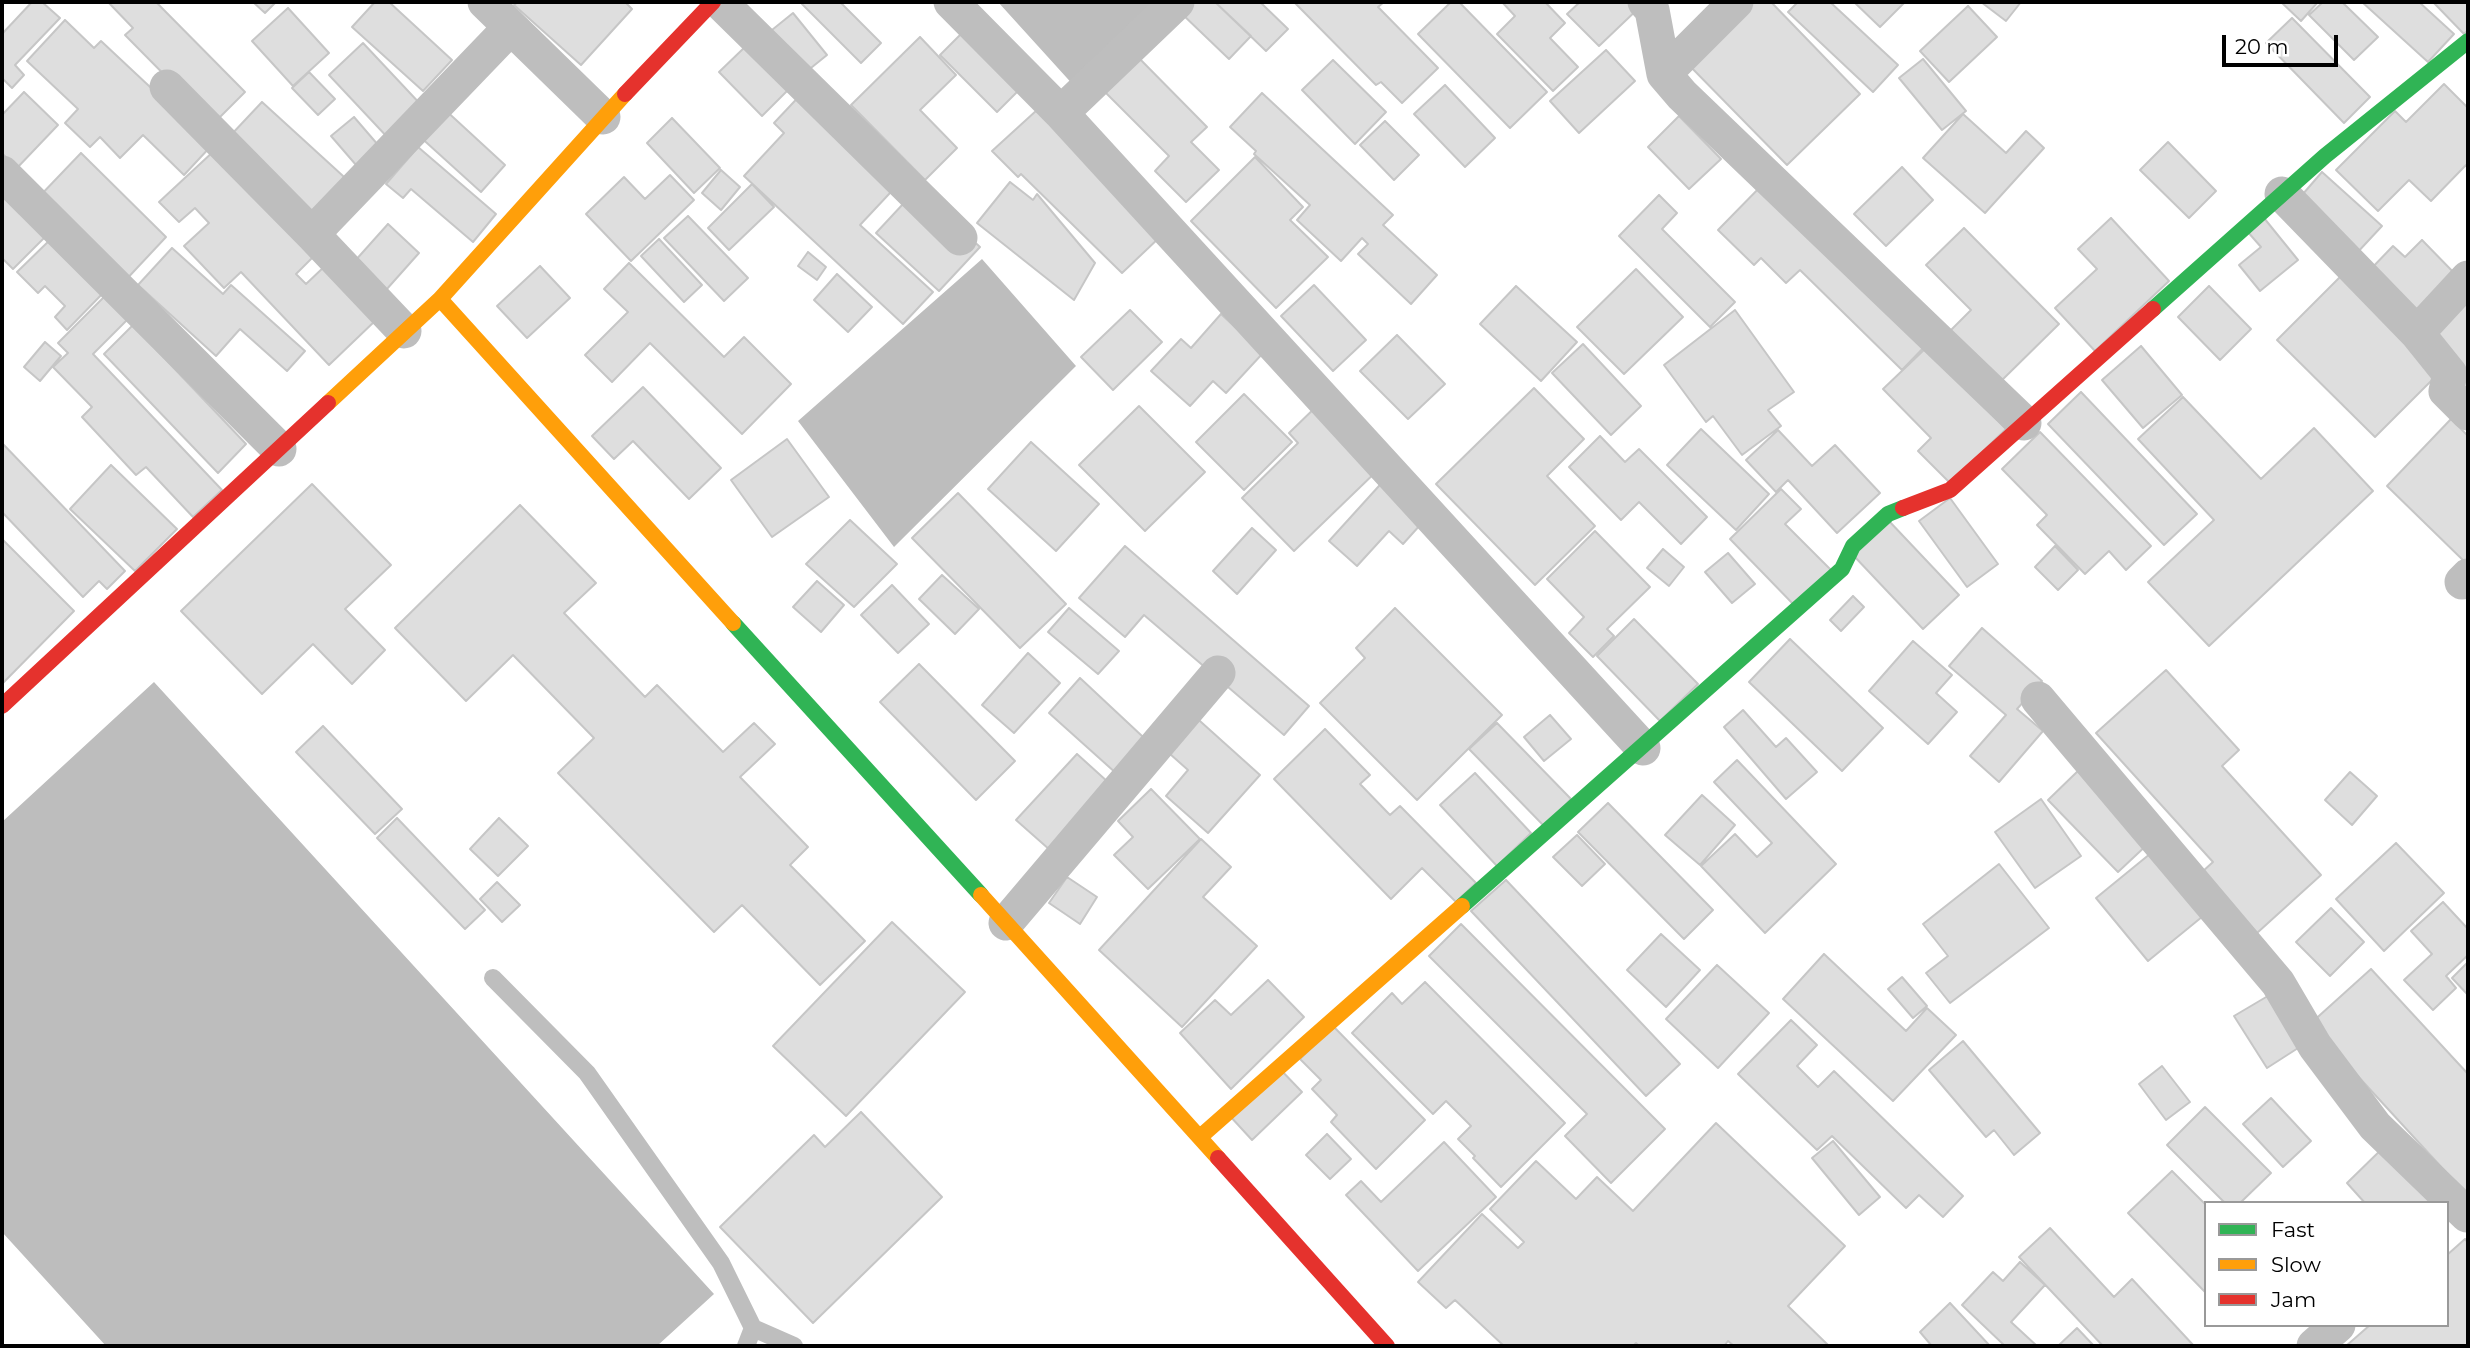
<!DOCTYPE html>
<html>
<head>
<meta charset="utf-8">
<style>
	body { margin:0 }
	#map { position:relative; width:2470px; height:1348px; overflow:hidden; background:#fff; font-family:Montserrat,sans-serif }
	canvas { display:block }
	.frame { position:absolute; inset:0; border:4px solid #000; pointer-events:none }
	.legend { position:absolute; left:2204px; top:1201px; width:245px; height:126px; box-sizing:border-box; background:#fff; border:2px solid #999; margin:0; padding:9px 12px; list-style:none; font-size:21px; color:#000 }
	.legend li { display:flex; align-items:center; gap:14px; height:35px }
	.legend b { width:35px; border:2px solid #999 }
	.scale { position:absolute; left:2222px; top:35px; width:116px; height:32px; box-sizing:border-box; border:4px solid #000; border-top:0; padding-left:9px; font-size:21px; line-height:24px; white-space:nowrap; color:#000; -webkit-text-stroke:5px #fff; paint-order:stroke }
</style>
</head>
<body>
<div id="map">
<canvas width="2470" height="1348"></canvas>
<div class="frame"></div>
<ul class="legend">
<li><b style="height:9px;background:#30b455"></b>Fast</li>
<li><b style="height:9px;background:#ff9f0a"></b>Slow</li>
<li><b style="height:9px;background:#e5322d"></b>Jam</li>
</ul>
<div class="scale">20 m</div>
</div>
<script>
const ctx = document.querySelector('canvas').getContext('2d');
ctx.lineJoin = 'round';
function fillPath(path, color) { ctx.fillStyle = color; ctx.fill(path, 'evenodd'); }
const poly = rows => new Path2D(rows.map(r => 'M' + r).join(''));
function trace(path, color, width, dash) { ctx.strokeStyle = color; ctx.lineWidth = width; ctx.lineCap = dash ? 'butt' : 'round'; ctx.setLineDash(dash || []); ctx.stroke(path); }
const water = poly([
	[998,2,1163,2,1076,88],
	[982,259,1076,366,894,547,798,421],
	[154,682,714,1294,657,1346,106,1346,2,1232,2,822]
]);
const building = poly([
	[32,2,42,2,60,18,15,65,24,75,12,88,2,78,2,34,32,2],
	[108,2,156,2,245,92,213,124,125,35,133,28,108,2],
	[253,2,276,2,265,13,253,2],
	[375,2,389,2,452,60,423,91,352,27,375,2],
	[518,2,625,2,632,9,581,65,514,5,518,2],
	[804,2,840,2,881,43,861,63,802,4,804,2],
	[1192,2,1215,2,1251,36,1229,59,1181,13,1192,2],
	[1215,2,1260,2,1288,29,1266,51,1215,2],
	[1294,2,1384,2,1378,7,1438,68,1402,103,1381,82,1376,85,1294,2],
	[1451,2,1459,2,1547,92,1510,128,1418,34,1451,2],
	[1502,2,1545,2,1565,23,1550,38,1578,67,1553,91,1497,34,1515,16,1502,2],
	[1580,2,1641,2,1643,4,1599,46,1567,14,1580,2],
	[1742,2,1771,2,1860,94,1787,165,1683,59,1742,2],
	[1798,2,1830,2,1898,65,1873,92,1788,12,1798,2],
	[1854,2,1905,2,1880,27,1854,2],
	[1981,2,2021,2,2006,21,1981,2],
	[2281,2,2318,2,2301,21,2281,2],
	[2323,2,2342,2,2378,37,2354,60,2309,15,2323,2],
	[2362,2,2419,2,2454,34,2428,62,2362,2],
	[2433,2,2468,2,2468,30,2464,34,2433,2],
	[1968,6,1997,37,1949,82,1920,51,1968,6],
	[288,8,329,53,293,86,252,41,288,8],
	[793,13,827,55,801,76,767,34,793,13],
	[2292,18,2370,97,2344,123,2266,43,2292,18],
	[65,20,94,48,101,41,212,145,184,175,143,135,120,158,100,137,90,147,65,123,78,109,27,61,65,20],
	[972,23,1029,80,997,112,940,55,972,23],
	[920,37,956,75,920,110,957,148,925,180,851,105,920,37],
	[363,43,424,108,390,140,329,75,363,43],
	[746,46,788,90,762,116,719,72,746,46],
	[1131,50,1207,127,1191,142,1219,170,1186,202,1155,171,1169,156,1096,83,1131,50],
	[1606,50,1635,81,1579,133,1550,101,1606,50],
	[1923,59,1966,111,1942,130,1899,78,1923,59],
	[1333,60,1386,112,1355,144,1302,90,1333,60],
	[309,72,335,99,318,115,292,88,309,72],
	[2444,84,2468,108,2468,168,2466,165,2431,201,2409,180,2378,211,2336,170,2395,111,2406,122,2444,84],
	[1445,85,1495,138,1465,167,1414,114,1445,85],
	[807,88,904,178,860,225,933,292,903,324,744,176,784,133,774,123,807,88],
	[24,92,58,125,16,169,2,153,2,115,24,92],
	[1262,93,1393,215,1383,225,1437,275,1411,304,1358,254,1368,244,1362,238,1341,261,1297,220,1310,205,1254,154,1256,151,1230,127,1262,93],
	[262,102,354,186,321,222,230,136,262,102],
	[442,107,505,165,481,192,417,134,442,107],
	[1037,110,1161,236,1122,273,1021,174,1018,177,992,151,1037,110],
	[1963,114,2006,153,2026,131,2044,148,1985,213,1923,158,1963,114],
	[1679,116,1721,159,1689,189,1648,147,1679,116],
	[354,117,385,153,363,173,331,136,354,117],
	[672,118,720,168,694,193,647,143,672,118],
	[1385,121,1419,155,1394,180,1360,145,1385,121],
	[2168,142,2216,191,2189,218,2140,170,2168,142],
	[418,147,496,214,473,242,411,189,403,198,386,184,418,147],
	[215,150,315,255,296,274,306,284,325,266,376,320,329,365,241,272,224,288,184,246,209,223,195,208,179,222,159,202,215,150],
	[81,153,166,237,122,284,36,200,81,153],
	[1255,157,1303,207,1290,220,1328,257,1276,308,1191,221,1255,157],
	[1902,167,1933,200,1886,246,1854,214,1902,167],
	[721,170,740,187,721,210,702,193,721,170],
	[2322,172,2382,226,2355,255,2296,202,2322,172],
	[670,175,694,200,631,261,586,214,624,177,645,199,670,175],
	[1767,180,1931,340,1902,370,1800,270,1786,283,1761,258,1754,265,1718,230,1767,180],
	[1010,182,1033,200,1037,194,1095,263,1074,300,977,223,1010,182],
	[2,184,50,232,13,269,2,258,2,184],
	[752,184,774,207,729,250,708,228,752,184],
	[917,189,980,247,939,291,876,233,917,189],
	[1659,195,1677,213,1662,229,1735,302,1710,327,1619,236,1659,195],
	[688,216,748,278,724,301,664,238,688,216],
	[2111,218,2169,281,2095,351,2055,308,2097,269,2078,249,2111,218],
	[2264,218,2298,260,2260,291,2239,265,2261,247,2247,231,2264,218],
	[388,224,419,253,386,290,354,262,388,224],
	[1964,228,2059,324,1995,387,1945,336,1971,310,1926,265,1964,228],
	[54,236,107,289,67,330,55,317,65,306,45,286,38,293,17,272,54,236],
	[659,239,702,285,684,302,641,256,659,239],
	[2422,240,2459,278,2415,324,2367,273,2393,246,2405,257,2422,240],
	[172,248,223,294,231,285,305,351,287,371,240,329,216,356,138,285,172,248],
	[808,252,826,267,817,280,798,266,808,252],
	[629,263,724,357,744,337,791,384,742,434,650,343,612,382,585,355,628,312,604,289,629,263],
	[540,266,570,298,527,338,497,306,540,266],
	[1636,269,1683,317,1624,374,1577,327,1636,269],
	[837,274,872,307,848,332,814,300,837,274],
	[2341,276,2439,373,2375,437,2277,340,2341,276],
	[1314,285,1366,340,1333,371,1281,316,1314,285],
	[1516,286,1577,342,1541,381,1480,324,1516,286],
	[2209,286,2251,329,2220,360,2178,317,2209,286],
	[106,295,128,319,93,354,222,490,193,517,146,467,136,475,82,417,92,407,53,367,68,353,58,343,106,295],
	[2468,299,2468,401,2433,337,2468,299],
	[1130,310,1162,342,1113,390,1081,357,1130,310],
	[1735,310,1794,392,1768,410,1781,426,1742,455,1713,416,1706,422,1664,365,1735,310],
	[1221,314,1263,353,1226,393,1213,381,1190,406,1151,371,1181,339,1191,348,1221,314],
	[133,325,246,444,218,473,104,354,133,325],
	[1397,335,1445,384,1408,419,1360,371,1397,335],
	[45,342,61,356,40,381,24,367,45,342],
	[1583,344,1641,406,1611,435,1552,373,1583,344],
	[2141,346,2182,395,2143,428,2102,380,2141,346],
	[1927,347,2006,429,1950,483,1918,451,1931,438,1883,389,1927,347],
	[643,387,721,468,689,499,633,441,614,459,592,436,643,387],
	[1534,388,1584,439,1547,476,1595,526,1535,585,1436,484,1534,388],
	[2081,392,2197,514,2164,545,2048,424,2081,392],
	[1244,394,1292,442,1244,490,1196,442,1244,394],
	[2183,397,2261,479,2314,428,2373,491,2209,646,2148,582,2214,520,2138,439,2183,397],
	[1322,401,1383,465,1294,551,1242,498,1298,443,1289,433,1322,401],
	[1139,406,1205,472,1145,531,1079,465,1139,406],
	[2451,419,2468,436,2468,565,2387,486,2451,419],
	[1701,429,1769,494,1736,530,1667,465,1701,429],
	[1778,430,1812,466,1835,445,1880,493,1837,533,1788,480,1776,492,1746,460,1778,430],
	[2040,432,2151,546,2126,570,2109,551,2085,574,2037,525,2047,515,2002,469,2040,432],
	[1600,436,1625,462,1639,449,1707,517,1681,544,1639,502,1621,520,1569,467,1600,436],
	[787,439,829,497,772,537,731,480,787,439],
	[1031,442,1099,504,1056,551,988,489,1031,442],
	[2,443,125,571,107,589,99,581,83,597,2,512,2,443],
	[111,465,177,529,135,571,70,509,111,465],
	[1388,476,1430,514,1403,544,1389,531,1357,566,1329,541,1388,476],
	[312,484,391,565,345,609,385,650,352,684,313,644,262,694,181,611,312,484],
	[1781,489,1801,509,1785,524,1831,570,1795,606,1730,539,1781,489],
	[958,493,1066,604,1020,648,912,538,958,493],
	[1950,498,1998,564,1967,587,1919,521,1950,498],
	[520,505,596,583,564,613,645,697,657,685,723,752,754,723,775,744,740,777,808,847,790,865,865,941,820,985,742,905,714,932,558,773,594,738,513,655,466,701,395,628,520,505],
	[850,520,897,564,854,607,806,564,850,520],
	[1889,521,1959,595,1923,629,1853,555,1889,521],
	[1252,528,1276,550,1237,594,1213,571,1252,528],
	[1595,531,1650,587,1607,629,1614,636,1593,657,1569,633,1584,617,1547,579,1595,531],
	[2,539,74,611,2,684,2,539],
	[1125,546,1309,706,1284,735,1144,615,1125,637,1079,598,1125,546],
	[2055,546,2078,570,2058,590,2035,567,2055,546],
	[1663,549,1684,567,1669,586,1647,568,1663,549],
	[1728,553,1755,584,1732,603,1705,572,1728,553],
	[942,575,979,609,955,634,919,599,942,575],
	[817,581,844,605,821,632,793,607,817,581],
	[892,585,929,624,898,653,861,615,892,585],
	[1853,596,1864,607,1841,631,1830,620,1853,596],
	[1069,608,1119,651,1098,674,1048,632,1069,608],
	[1395,608,1502,715,1417,800,1320,703,1365,658,1356,648,1395,608],
	[1634,619,1698,684,1660,721,1597,656,1634,619],
	[1982,628,2042,681,2017,709,2043,731,1999,782,1970,756,2006,715,1949,666,1982,628],
	[1790,639,1883,728,1842,771,1749,682,1790,639],
	[1913,641,1952,675,1936,693,1957,712,1928,744,1869,691,1913,641],
	[1028,653,1060,683,1014,733,982,705,1028,653],
	[919,664,1015,761,976,800,880,702,919,664],
	[2166,670,2239,750,2222,766,2321,875,2257,933,2202,872,2213,862,2096,733,2166,670],
	[1080,678,1157,750,1127,783,1049,713,1080,678],
	[1181,704,1260,775,1208,833,1166,796,1188,770,1152,738,1181,704],
	[1743,710,1776,747,1786,738,1817,772,1786,799,1724,727,1743,710],
	[1550,715,1571,739,1544,761,1524,737,1550,715],
	[1497,723,1571,799,1544,826,1469,749,1497,723],
	[323,726,402,809,375,834,296,752,323,726],
	[1325,729,1370,775,1360,784,1390,815,1400,806,1476,883,1456,902,1422,868,1391,899,1274,779,1325,729],
	[1077,754,1119,792,1059,858,1016,820,1077,754],
	[1737,760,1836,864,1765,933,1701,866,1735,834,1757,857,1772,843,1714,782,1737,760],
	[2080,769,2150,842,2118,872,2048,800,2080,769],
	[2350,772,2377,796,2352,825,2325,800,2350,772],
	[1475,773,1531,833,1497,866,1440,805,1475,773],
	[1151,789,1200,839,1148,889,1114,855,1133,837,1118,821,1151,789],
	[1702,795,1735,825,1700,865,1665,835,1702,795],
	[2041,799,2081,856,2035,888,1995,832,2041,799],
	[1608,803,1713,910,1684,939,1578,832,1608,803],
	[397,818,485,910,465,929,377,838,397,818],
	[499,818,528,846,498,876,470,849,499,818],
	[1577,835,1605,864,1582,886,1553,857,1577,835],
	[1201,839,1231,867,1203,897,1257,946,1182,1027,1099,950,1201,839],
	[2396,843,2444,893,2384,951,2336,899,2396,843],
	[2156,849,2208,912,2148,961,2096,898,2156,849],
	[1999,864,2049,928,1950,1003,1926,973,1948,956,1923,924,1999,864],
	[1067,877,1097,897,1080,924,1049,903,1067,877],
	[1506,880,1680,1064,1646,1096,1471,911,1506,880],
	[497,882,520,905,502,922,480,899,497,882],
	[2443,902,2468,929,2468,955,2446,976,2456,988,2433,1010,2404,980,2432,954,2411,931,2443,902],
	[2331,908,2364,942,2330,976,2296,942,2331,908],
	[892,922,965,992,846,1116,773,1046,892,922],
	[1461,924,1665,1129,1611,1183,1565,1136,1587,1114,1429,956,1461,924],
	[1661,934,1700,970,1666,1007,1627,970,1661,934],
	[1824,954,1906,1031,1927,1008,1956,1035,1893,1101,1783,999,1824,954],
	[2468,962,2468,995,2452,978,2468,962],
	[1717,965,1769,1013,1718,1068,1666,1019,1717,965],
	[2371,969,2468,1074,2468,1191,2466,1194,2310,1024,2371,969],
	[1902,977,1927,1006,1913,1018,1888,989,1902,977],
	[1268,980,1304,1017,1231,1089,1180,1033,1215,1000,1231,1015,1268,980],
	[1425,982,1565,1123,1501,1187,1473,1158,1475,1156,1458,1139,1471,1126,1446,1101,1433,1114,1352,1033,1392,993,1402,1004,1425,982],
	[2278,990,2309,1041,2267,1068,2234,1016,2278,990],
	[1791,1020,1817,1045,1797,1066,1818,1087,1834,1071,1963,1196,1943,1217,1919,1195,1906,1208,1832,1136,1817,1150,1738,1074,1791,1020],
	[1333,1026,1425,1120,1376,1169,1331,1122,1337,1115,1312,1089,1321,1080,1300,1059,1333,1026],
	[1963,1041,2040,1133,2014,1155,1994,1130,1986,1137,1929,1070,1963,1041],
	[2162,1066,2190,1102,2166,1120,2139,1084,2162,1066],
	[1278,1067,1302,1092,1252,1140,1229,1115,1278,1067],
	[2271,1098,2311,1141,2283,1167,2243,1124,2271,1098],
	[2205,1107,2271,1173,2240,1203,2225,1203,2167,1145,2205,1107],
	[861,1112,942,1197,813,1323,720,1227,814,1135,825,1147,861,1112],
	[1716,1123,1845,1246,1788,1306,1829,1346,1734,1346,1728,1341,1724,1346,1639,1346,1636,1343,1633,1346,1504,1346,1455,1300,1446,1308,1418,1282,1482,1214,1518,1248,1524,1242,1490,1209,1536,1161,1576,1199,1597,1177,1633,1211,1716,1123],
	[1327,1134,1351,1159,1330,1179,1306,1155,1327,1134],
	[1833,1141,1880,1197,1859,1215,1812,1158,1833,1141],
	[1444,1142,1496,1197,1418,1271,1346,1195,1361,1181,1381,1202,1444,1142],
	[2388,1143,2436,1194,2427,1203,2365,1203,2347,1183,2388,1143],
	[2172,1171,2206,1205,2206,1293,2128,1213,2172,1171],
	[2050,1228,2114,1297,2132,1279,2194,1346,2103,1346,2019,1257,2050,1228],
	[2465,1239,2468,1243,2468,1346,2346,1346,2370,1325,2447,1325,2447,1255,2465,1239],
	[2020,1262,2045,1285,2011,1322,2037,1346,2005,1346,1962,1305,1993,1272,2003,1281,2020,1262],
	[1950,1303,1990,1346,1929,1346,1931,1345,1920,1332,1950,1303],
	[2077,1328,2094,1346,2058,1346,2077,1328]
]);
const lane = poly([
	[493,978,587,1073,721,1263,753,1328,746,1346],
	[753,1328,794,1346]
]);
const street = poly([
	[485,2,603,117],
	[720,2,960,238],
	[951,2,1061,113,1643,748],
	[1645,2,1652,10,1664,74,1682,95,2024,423],
	[1664,74,1736,2],
	[167,87,312,234,404,331],
	[1061,113,1177,2],
	[2,173,279,449],
	[2282,194,2417,333,2450,374,2446,391,2468,413],
	[312,234,510,28],
	[2417,333,2468,278],
	[2462,582,2468,576],
	[2038,699,2278,983,2315,1046,2375,1126,2467,1215],
	[1006,923,1218,673],
	[2314,1346,2338,1325]
]);
const fast = poly([
	[2153,309,2325,156,2468,41],
	[733,623,981,895],
	[1462,906,1842,569,1853,546,1888,514,1903,508]
]);
const slow = poly([
	[440,299,733,623],
	[328,403,440,299,625,94],
	[981,895,1218,1158],
	[1200,1137,1462,906]
]);
const jam = poly([
	[625,94,713,2],
	[1903,508,1950,490,2153,309],
	[2,706,328,403],
	[1218,1158,1387,1346]
]);
fillPath(water, '#bdbdbd');
fillPath(building, '#dedede');
trace(building, '#c6c6c6', 2);
trace(lane, '#bebebe', 18);
trace(street, '#bebebe', 35);
trace(fast, '#30b455', 16);
trace(slow, '#ff9f0a', 16);
trace(jam, '#e5322d', 16);
</script>
</body>
</html>
